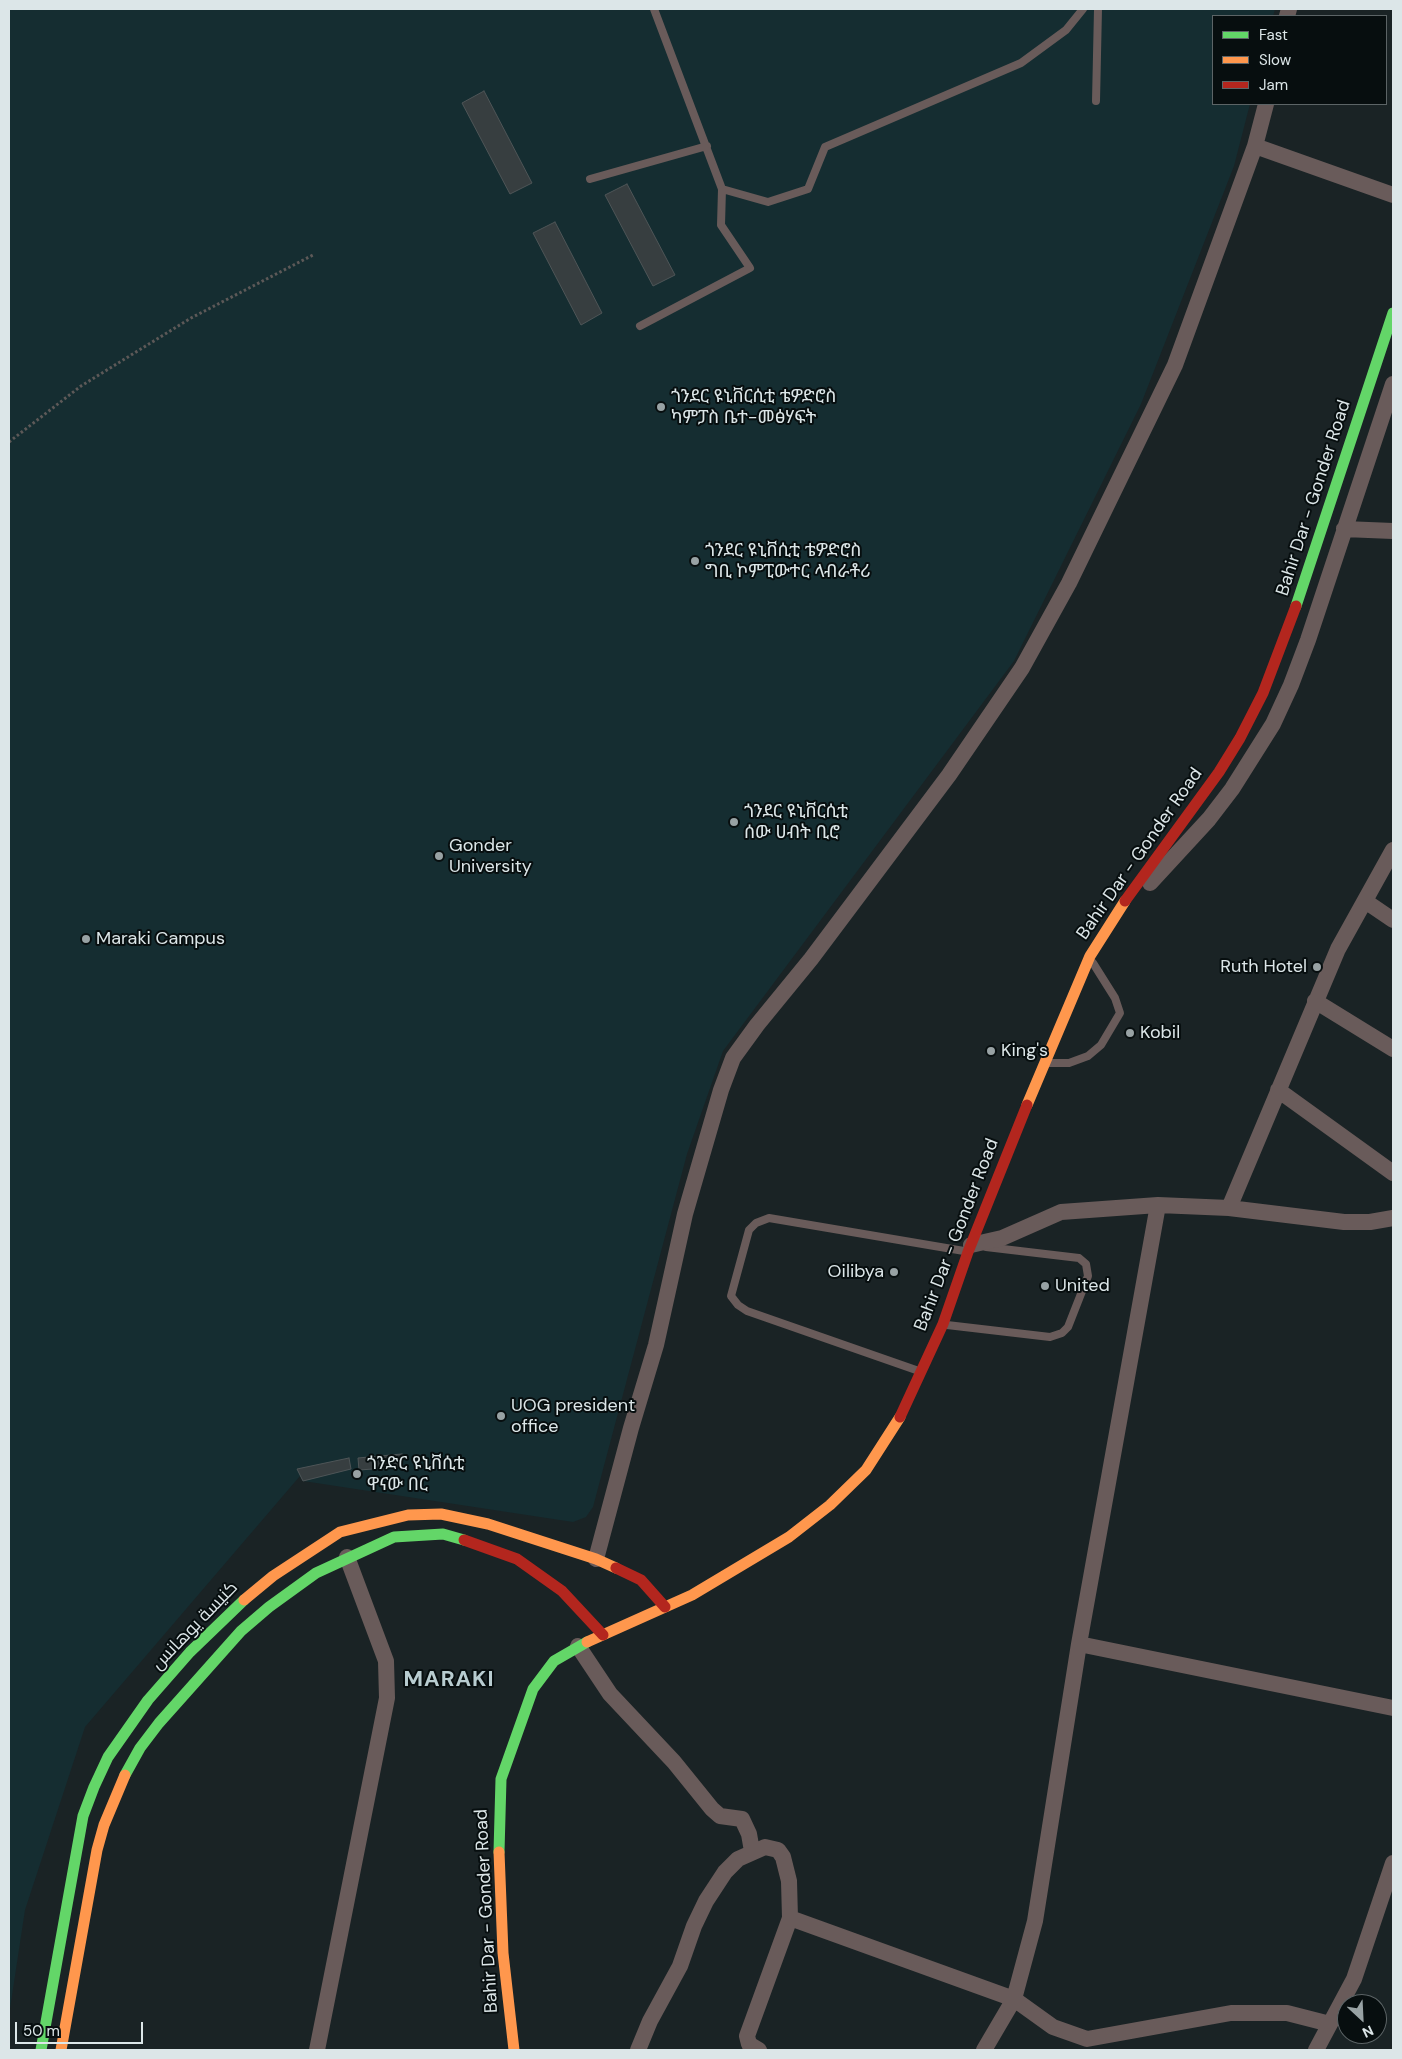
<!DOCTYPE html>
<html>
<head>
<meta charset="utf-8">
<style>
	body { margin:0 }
	#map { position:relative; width:1402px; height:2059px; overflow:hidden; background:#1a2325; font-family:"DM Sans",sans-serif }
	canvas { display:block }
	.frame { position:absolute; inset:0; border:10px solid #dce6e8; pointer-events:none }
	.legend { position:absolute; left:1212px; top:15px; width:175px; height:90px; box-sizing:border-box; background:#070e0f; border:1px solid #5c6466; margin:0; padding:6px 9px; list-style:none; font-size:15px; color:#dce6e8 }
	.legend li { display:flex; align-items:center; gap:10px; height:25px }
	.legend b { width:25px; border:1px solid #5c6466 }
	.north { position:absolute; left:1337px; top:1994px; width:50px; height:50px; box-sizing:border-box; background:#070e0f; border:1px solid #5c6466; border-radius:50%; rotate:155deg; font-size:14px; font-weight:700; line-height:20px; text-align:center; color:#dce6e8 }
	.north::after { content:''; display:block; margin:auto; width:18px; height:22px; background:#98a2a4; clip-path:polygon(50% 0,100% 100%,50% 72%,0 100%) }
	.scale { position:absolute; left:15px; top:2022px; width:128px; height:22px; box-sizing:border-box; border:2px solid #dce6e8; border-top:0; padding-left:6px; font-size:15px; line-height:18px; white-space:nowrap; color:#dce6e8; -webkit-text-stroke:4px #070e0f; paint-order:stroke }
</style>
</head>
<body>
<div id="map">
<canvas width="1402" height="2059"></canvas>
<div class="frame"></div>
<ul class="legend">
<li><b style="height:6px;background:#63d668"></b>Fast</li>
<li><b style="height:6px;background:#ff974d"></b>Slow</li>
<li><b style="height:6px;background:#b3261e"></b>Jam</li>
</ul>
<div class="north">N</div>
<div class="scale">50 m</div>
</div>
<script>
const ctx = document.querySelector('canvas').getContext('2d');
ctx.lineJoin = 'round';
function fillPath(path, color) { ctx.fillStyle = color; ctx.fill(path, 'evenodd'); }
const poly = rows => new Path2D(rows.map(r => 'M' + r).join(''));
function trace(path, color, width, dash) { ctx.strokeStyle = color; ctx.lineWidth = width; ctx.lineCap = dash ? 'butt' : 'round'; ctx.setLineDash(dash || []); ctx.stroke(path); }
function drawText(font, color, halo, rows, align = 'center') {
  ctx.font = font + ' "DM Sans",Cairo,"Noto Sans Ethiopic",sans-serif'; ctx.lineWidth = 4; ctx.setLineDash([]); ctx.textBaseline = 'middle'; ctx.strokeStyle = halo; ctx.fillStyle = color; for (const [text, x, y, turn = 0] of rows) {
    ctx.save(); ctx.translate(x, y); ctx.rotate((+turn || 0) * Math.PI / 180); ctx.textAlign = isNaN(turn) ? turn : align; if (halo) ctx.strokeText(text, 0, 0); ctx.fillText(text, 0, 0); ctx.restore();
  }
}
const built = poly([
	[9,9,1275,9,1273,16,1213,16,1213,104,1250,104,1234,166,1141,404,1014,661,723,1051,687,1154,593,1507,586,1517,573,1522,303,1481,300,1476,85,1727,25,1910,9,2015]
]);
const building = poly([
	[484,91,532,183,510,194,462,103,484,91],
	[627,184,675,275,653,286,605,195,627,184],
	[555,222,602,313,581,325,533,233,555,222],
	[402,1454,401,1467,359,1470,358,1458,402,1454],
	[349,1458,351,1469,303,1481,297,1469,349,1458]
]);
const path = poly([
	[9,442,81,386,191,318,313,255]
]);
const lane = poly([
	[1096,101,1098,9],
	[590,179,707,146],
	[722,189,768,202,808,189,825,147,1021,63,1066,30,1083,9],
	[640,326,750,268,721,225,722,189,654,9],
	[1050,1063,1069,1063,1088,1056,1101,1045,1120,1013,1115,998,1093,963],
	[947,1325,1050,1337,1062,1333,1068,1327,1088,1276,1086,1264,1079,1258,986,1247],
	[916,1370,747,1311,738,1305,731,1296,749,1230,756,1223,769,1218,964,1251]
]);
const street = poly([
	[1287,16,1289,9],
	[1255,146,1393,195],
	[1344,529,1393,531],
	[1150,883,1209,819,1232,789,1273,724,1291,685,1308,640,1393,384],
	[1365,901,1393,920],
	[1315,1001,1393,1049],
	[1278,1090,1393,1173],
	[1229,1208,1338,949,1393,850],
	[971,1245,1002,1238,1061,1212,1158,1205,1229,1208,1344,1222,1370,1222,1393,1218],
	[596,1559,631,1428,656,1345,685,1214,721,1090,733,1058,757,1025,811,959,949,775,1022,668,1069,583,1175,365,1255,146,1266,104],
	[1079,1644,1393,1708],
	[578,1646,610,1694,674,1762,712,1809,720,1816,742,1819,749,1834,752,1851],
	[790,1918,1014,1999,1053,2027,1087,2039,1231,2013,1287,2013,1330,2024],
	[317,2050,387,1698,386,1661,347,1557],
	[638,2050,650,2021,680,1966,694,1926,706,1901,725,1872,738,1859,765,1847,778,1850,783,1857,789,1881,790,1918,747,2036,749,2044,759,2050],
	[984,2050,1014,1999,1035,1921,1079,1644,1158,1205],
	[1316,2050,1354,1979,1393,1863]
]);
const fast = poly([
	[1296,606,1393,313],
	[125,1775,140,1748,159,1723,241,1631,269,1607,316,1573,394,1537,443,1534,464,1540],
	[499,1852,501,1779,533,1689,554,1661,587,1642],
	[41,2050,83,1816,94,1787,108,1757,148,1700,190,1652,244,1600]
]);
const slow = poly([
	[1027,1105,1090,956,1125,901],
	[244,1600,273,1576,340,1532,408,1515,441,1514,488,1524,596,1559,616,1568],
	[587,1642,692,1595,789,1537,830,1505,866,1470,900,1417],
	[499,1852,503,1953,514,2050],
	[61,2050,97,1850,104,1825,125,1775]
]);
const jam = poly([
	[1125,901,1219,772,1240,738,1263,693,1296,606],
	[900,1417,943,1324,968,1252,1027,1105],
	[464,1540,517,1559,562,1591,603,1635],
	[616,1568,641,1580,665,1607]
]);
const markers = [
	[661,407,5,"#98a2a4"],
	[695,561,5,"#98a2a4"],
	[734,822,5,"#98a2a4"],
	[439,856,5,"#98a2a4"],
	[86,939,5,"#98a2a4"],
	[1317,967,5,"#98a2a4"],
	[1130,1033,5,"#98a2a4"],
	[991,1051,5,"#98a2a4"],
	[894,1272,5,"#98a2a4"],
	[1045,1286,5,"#98a2a4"],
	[501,1416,5,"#98a2a4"],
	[357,1474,5,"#98a2a4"]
];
const poiNames = [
	["ጎንደር ዩኒቨርሲቲ ቴዎድሮስ",671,397],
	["ካምፓስ ቤተ-መፅሃፍት",671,418],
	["ጎንደር ዩኒቨሲቲ ቴዎድሮስ",705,551],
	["ግቢ ኮምፒውተር ላብራቶሪ",705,572],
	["ጎንደር ዩኒቨርሲቲ",744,812],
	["ሰው ሀብት ቢሮ",744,833],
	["Gonder",449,846],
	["University",449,867],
	["Maraki Campus",96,939],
	["Ruth Hotel",1307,967,"right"],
	["Kobil",1140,1033],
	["King's",1001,1051],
	["Oilibya",884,1272,"right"],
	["United",1055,1286],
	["UOG president",511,1406],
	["office",511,1427],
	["ጎንድር ዩኒቨሲቲ",367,1464],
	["ዋናው በር",367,1485]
];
const streetNames = [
	["Bahir Dar - Gonder Road",1314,498,-72],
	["Bahir Dar - Gonder Road",1140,854,-55],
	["Bahir Dar - Gonder Road",957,1235,-69],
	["كنيسة يوهانس",195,1626,-46],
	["Bahir Dar - Gonder Road",487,1911,-93]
];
const districtNames = [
	["MARAKI",449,1680]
];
fillPath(built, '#152d31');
fillPath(building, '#373e40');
trace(building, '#4e5557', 1);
trace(path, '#5d5958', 3, [2.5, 2.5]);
trace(lane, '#695b5a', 8);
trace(street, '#695b5a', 16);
trace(fast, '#63d668', 11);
trace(slow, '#ff974d', 11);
trace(jam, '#b3261e', 11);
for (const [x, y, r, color] of markers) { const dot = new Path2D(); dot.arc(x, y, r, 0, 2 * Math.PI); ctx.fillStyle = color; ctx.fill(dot); trace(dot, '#070e0f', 2); }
drawText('18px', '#dce6e8', '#070e0f', poiNames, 'left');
drawText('18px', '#dce6e8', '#070e0f', streetNames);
ctx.letterSpacing = '1px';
drawText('bold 22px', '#b8ccd0', '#070e0f', districtNames);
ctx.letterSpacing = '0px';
</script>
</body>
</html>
